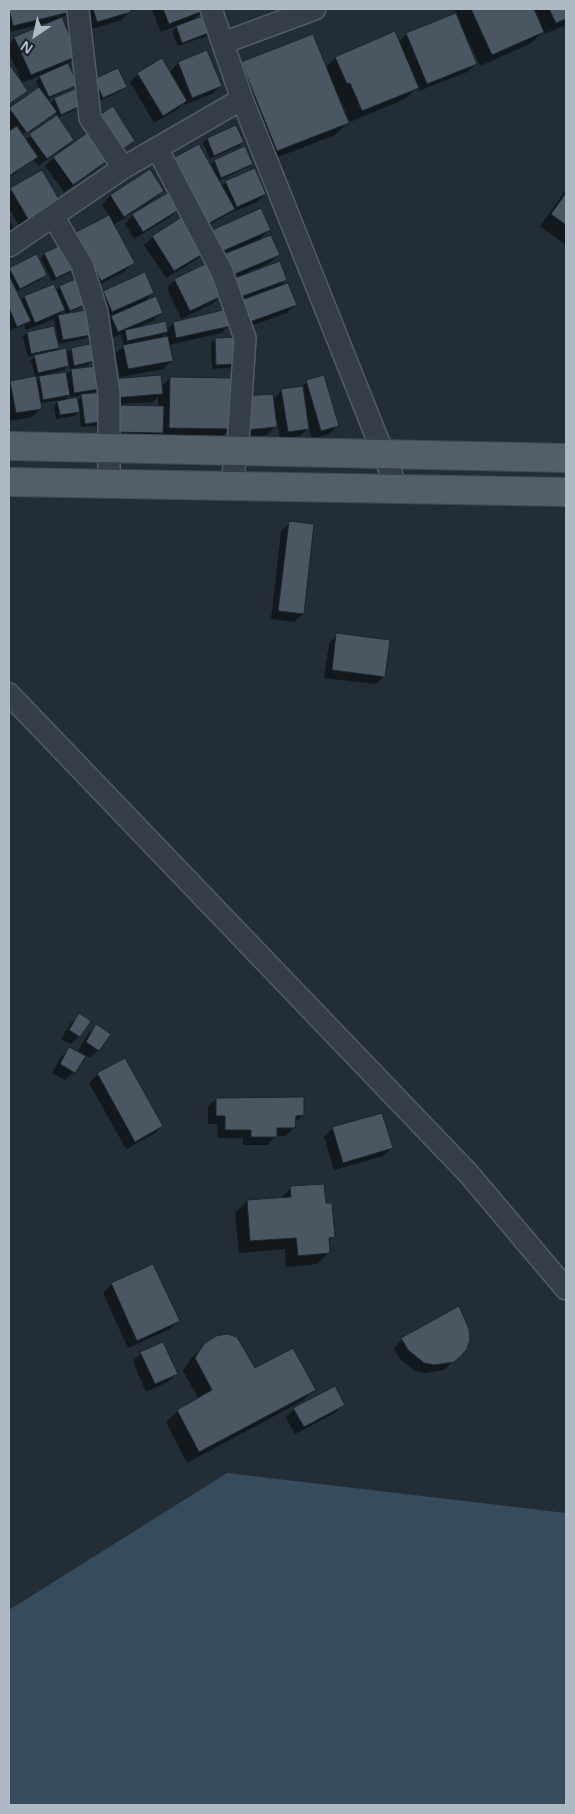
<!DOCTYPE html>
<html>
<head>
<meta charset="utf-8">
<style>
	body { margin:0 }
	#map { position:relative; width:575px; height:1814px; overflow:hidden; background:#222d36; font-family:"Noto Sans",sans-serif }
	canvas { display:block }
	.frame { position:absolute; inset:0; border:10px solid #afb9c3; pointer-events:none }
	.north { position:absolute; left:10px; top:10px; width:50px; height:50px; -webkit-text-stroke:4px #1a232b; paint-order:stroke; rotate:214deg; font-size:14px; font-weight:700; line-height:20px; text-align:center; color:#afb9c3 }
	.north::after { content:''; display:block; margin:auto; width:18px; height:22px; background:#afb9c3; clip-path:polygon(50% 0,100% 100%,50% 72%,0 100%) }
</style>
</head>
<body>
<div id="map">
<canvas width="575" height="1814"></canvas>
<div class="frame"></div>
<div class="north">N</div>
</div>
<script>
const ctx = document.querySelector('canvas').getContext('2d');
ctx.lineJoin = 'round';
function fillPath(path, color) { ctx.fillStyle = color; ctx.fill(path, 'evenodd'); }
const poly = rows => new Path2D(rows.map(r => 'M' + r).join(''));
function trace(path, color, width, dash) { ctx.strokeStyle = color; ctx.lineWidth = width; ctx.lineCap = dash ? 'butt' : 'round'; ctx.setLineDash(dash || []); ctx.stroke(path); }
const water = poly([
	[227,1473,566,1513,566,1805,9,1805,9,1610]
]);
const shadow = poly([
	[9,9,68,9,69,12,61,19,77,56,67,64,76,84,72,88,46,100,50,104,55,99,78,106,74,110,57,118,72,140,64,148,38,166,33,159,9,178,9,133,12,131,9,127,9,110,39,88,36,81,42,75,21,83,26,90,9,105,9,65,22,82,9,53,9,44,15,38,46,25,46,23,9,32],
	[55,112,57,117,25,140,22,135,48,117,48,119],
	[82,9,128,9,129,12,121,20,89,30],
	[153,9,201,9,202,11,191,22,207,16,209,35,178,46,172,31,179,25,161,32,152,10],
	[454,9,566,9,566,25,544,34,543,32,531,43,480,66,469,42,467,43,476,64,467,72,419,91,417,87,405,99,350,122,342,103,339,103,347,123,335,135,265,162,230,75,242,63,325,68,335,58,394,33,398,42,407,34,457,14],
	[178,63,220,86,212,94,184,105,183,103,178,109,154,123,130,82,138,74,169,73],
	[91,84,125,87,121,91,99,101],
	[236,127,243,142,239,146,210,159,203,143,207,139],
	[245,148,252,163,248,167,218,181,221,187,226,182,265,194,257,202,228,214,193,234,270,229,258,241,278,255,270,263,248,272,249,274,286,280,278,288,295,305,287,313,236,331,222,295,212,304,181,319,167,288,175,280,206,265,204,252,196,260,166,278,144,245,153,237,183,218,210,166,214,161],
	[55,157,105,161,97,169,64,192,45,166],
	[149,171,162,190,154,199,113,225,133,263,125,271,93,288,68,241,76,233,110,216,102,205,110,196],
	[42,172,53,214,22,231,9,208,9,192],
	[566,190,566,245,540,226],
	[178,209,170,217,134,239,125,224,133,215],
	[9,220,16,232,9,240],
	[45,254,73,269,69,273,52,281,41,258],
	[10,269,46,275,42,279,16,292,21,301,24,297,53,285,56,291,60,287,87,302,83,306,66,314,64,310,57,317,85,311,90,334,86,338,59,344,54,319,26,330,24,325,13,329,9,333],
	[103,292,153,293,142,303,161,312,153,321,140,326,141,327,167,330,173,323,230,325,221,333,169,345,172,360,163,369,120,377,115,354,124,346,121,334,110,339,103,325,113,316,104,319,95,300],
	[165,333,166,338,160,339],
	[27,333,57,348,53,352,66,354,71,349,92,361,88,365,74,368,74,370,99,389,94,395,161,387,170,378,230,428,219,440,104,440,104,425,81,427,79,411,75,416,56,419,54,406,59,400,40,403,41,408,32,417,9,421,9,384,10,382,35,377,36,382,40,377,65,376,73,368,70,369,69,364,64,370,35,377,31,360,36,355,28,357,23,337],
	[70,394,70,397,83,395,77,401,63,401],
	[158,397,158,407,123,406,123,404,153,402],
	[215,339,236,367,212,369,211,343],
	[307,382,337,426,329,434,312,439,309,427,300,436,280,439,277,420,275,420,275,427,267,435,238,438,282,390,301,387],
	[290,523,303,614,294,622,271,619,281,531],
	[337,635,384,676,376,684,324,678,329,643],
	[80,1014,79,1036,71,1044,61,1039,71,1023],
	[97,1026,98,1050,90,1058,85,1055,74,1072,65,1080,52,1073,61,1057,70,1049,82,1055,83,1053,78,1051,88,1034],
	[125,1059,162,1126,154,1134,126,1149,89,1083,98,1074],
	[216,1099,303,1115,294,1123,294,1127,286,1136,276,1136,267,1145,243,1145,243,1138,218,1138,217,1124,208,1124,208,1107],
	[382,1114,392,1148,383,1156,334,1170,324,1137,332,1129],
	[291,1188,325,1205,334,1236,328,1242,329,1252,317,1264,286,1267,285,1249,239,1253,235,1213,247,1201,280,1199],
	[153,1266,178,1321,170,1329,128,1348,103,1293,111,1285],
	[402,1339,466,1349,444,1370,425,1373,415,1371,400,1359,394,1348],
	[205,1345,255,1369,314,1389,302,1401,187,1463,166,1422,178,1411,199,1399,183,1371,192,1357],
	[141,1353,176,1374,168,1382,146,1392,133,1361],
	[343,1404,335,1413,295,1434,286,1418,294,1409]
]);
const building = poly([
	[9,9,69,9,70,12,13,26,9,9],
	[93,9,130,9,131,12,97,22,93,9],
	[163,9,202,9,203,11,169,24,163,9],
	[471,9,534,9,544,32,492,55,471,9],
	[549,9,566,9,566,19,556,23,549,9],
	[456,13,477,64,427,84,406,33,456,13],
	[208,14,214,31,182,43,176,26,208,14],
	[62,17,78,56,31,75,14,37,62,17],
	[395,31,419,88,362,111,350,83,347,84,335,57,395,31],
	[313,34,349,123,277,151,241,62,313,34],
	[207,50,222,86,192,98,178,62,207,50],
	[162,58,187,101,163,116,137,73,162,58],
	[68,63,78,85,49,97,39,76,68,63],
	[9,64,28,91,9,104,9,64],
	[118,68,127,87,103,98,94,79,118,68],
	[39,87,57,112,27,133,9,108,39,87],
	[75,89,80,106,61,115,54,98,75,89],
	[113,106,135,141,120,151,98,116,113,106],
	[57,115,74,140,47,159,29,134,57,115],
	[236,125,244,142,214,156,207,138,236,125],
	[17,126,38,157,9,176,9,131,17,126],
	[87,133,107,161,73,185,53,157,87,133],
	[199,144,235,209,204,226,168,161,199,144],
	[245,146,253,164,221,178,214,160,245,146],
	[255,168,266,194,237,207,225,181,255,168],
	[150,169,164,191,124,217,110,195,150,169],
	[42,170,63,206,31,224,10,188,42,170],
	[169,192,180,209,143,232,132,214,169,192],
	[566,193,566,225,551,214,566,193],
	[261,208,271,230,216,254,206,233,261,208],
	[109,215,135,263,101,281,76,232,109,215],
	[183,216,206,252,174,271,152,236,183,216],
	[271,235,280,255,228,277,219,256,271,235],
	[63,244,75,269,56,278,44,253,63,244],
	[37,254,47,275,20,289,9,268,37,254],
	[280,261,287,280,235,299,227,281,280,261],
	[207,263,222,296,190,311,174,279,207,263],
	[145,272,154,293,112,312,103,291,145,272],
	[9,275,31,321,17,327,9,308,9,275],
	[78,278,89,303,70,311,59,286,78,278],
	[288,283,297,305,244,324,236,302,288,283],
	[54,284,65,310,35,323,24,296,54,284],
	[156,296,163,313,118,332,111,316,156,296],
	[227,309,231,326,176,338,173,322,227,309],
	[86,310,91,335,63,340,58,315,86,310],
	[166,321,168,332,127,341,125,330,166,321],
	[54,326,59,348,31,354,27,332,54,326],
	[168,336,173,361,128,369,123,345,168,336],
	[240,337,242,364,216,365,215,338,240,337],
	[90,344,94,361,74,366,71,348,90,344],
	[66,348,69,366,38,373,34,355,66,348],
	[97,366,100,389,74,393,71,369,97,366],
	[66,372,70,395,43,400,39,376,66,372],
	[161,375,163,394,114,398,112,379,161,375],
	[324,375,339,426,321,431,306,380,324,375],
	[36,376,42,409,16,413,10,381,36,376],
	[170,377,232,378,232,429,169,428,170,377],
	[303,386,309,429,288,432,281,389,303,386],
	[105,392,108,421,85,424,81,394,105,392],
	[273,394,277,427,246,430,243,396,273,394],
	[77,397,80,412,60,415,57,401,77,397],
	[112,405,164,406,163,433,112,432,112,405],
	[289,521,314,524,304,614,278,611,289,521],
	[336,633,390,640,385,677,332,670,336,633],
	[79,1013,91,1021,80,1037,69,1030,79,1013],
	[96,1024,111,1034,99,1051,86,1042,96,1024],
	[69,1047,86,1056,75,1073,60,1064,69,1047],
	[125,1058,163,1126,135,1142,97,1073,125,1058],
	[304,1097,304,1115,296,1116,295,1128,277,1128,277,1137,251,1137,251,1130,225,1130,225,1116,216,1116,216,1098,304,1097],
	[382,1113,393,1148,343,1163,332,1127,382,1113],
	[324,1184,326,1203,332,1203,335,1237,329,1238,330,1253,298,1256,296,1238,250,1241,247,1200,291,1197,290,1186,324,1184],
	[153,1264,180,1321,137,1341,111,1283,153,1264],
	[459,1306,469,1329,470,1340,467,1349,461,1356,454,1362,434,1365,424,1363,408,1350,401,1338,459,1306],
	[227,1334,237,1337,255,1368,293,1348,316,1390,199,1452,177,1410,212,1390,195,1358,204,1344,216,1336,227,1334],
	[163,1342,178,1374,155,1384,140,1352,163,1342],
	[335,1386,345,1405,304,1427,293,1408,335,1386]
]);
const minor = poly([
	[78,9,90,118,123,168],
	[211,9,242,99,397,488],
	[223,43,315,9],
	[157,148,222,272,245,338,238,445,231,486],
	[53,216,82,265,97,312,109,394,109,484],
	[9,246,123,168,242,99],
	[9,694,468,1173,566,1289]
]);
const primary = poly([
	[9,446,566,458],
	[9,482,566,492]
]);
fillPath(water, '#364b5c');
fillPath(shadow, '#0007');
fillPath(building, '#4a5762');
trace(building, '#1c252d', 1);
trace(minor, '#525c64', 24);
trace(primary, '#414a53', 30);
trace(minor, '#353e47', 21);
trace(primary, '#535e67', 28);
</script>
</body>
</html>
